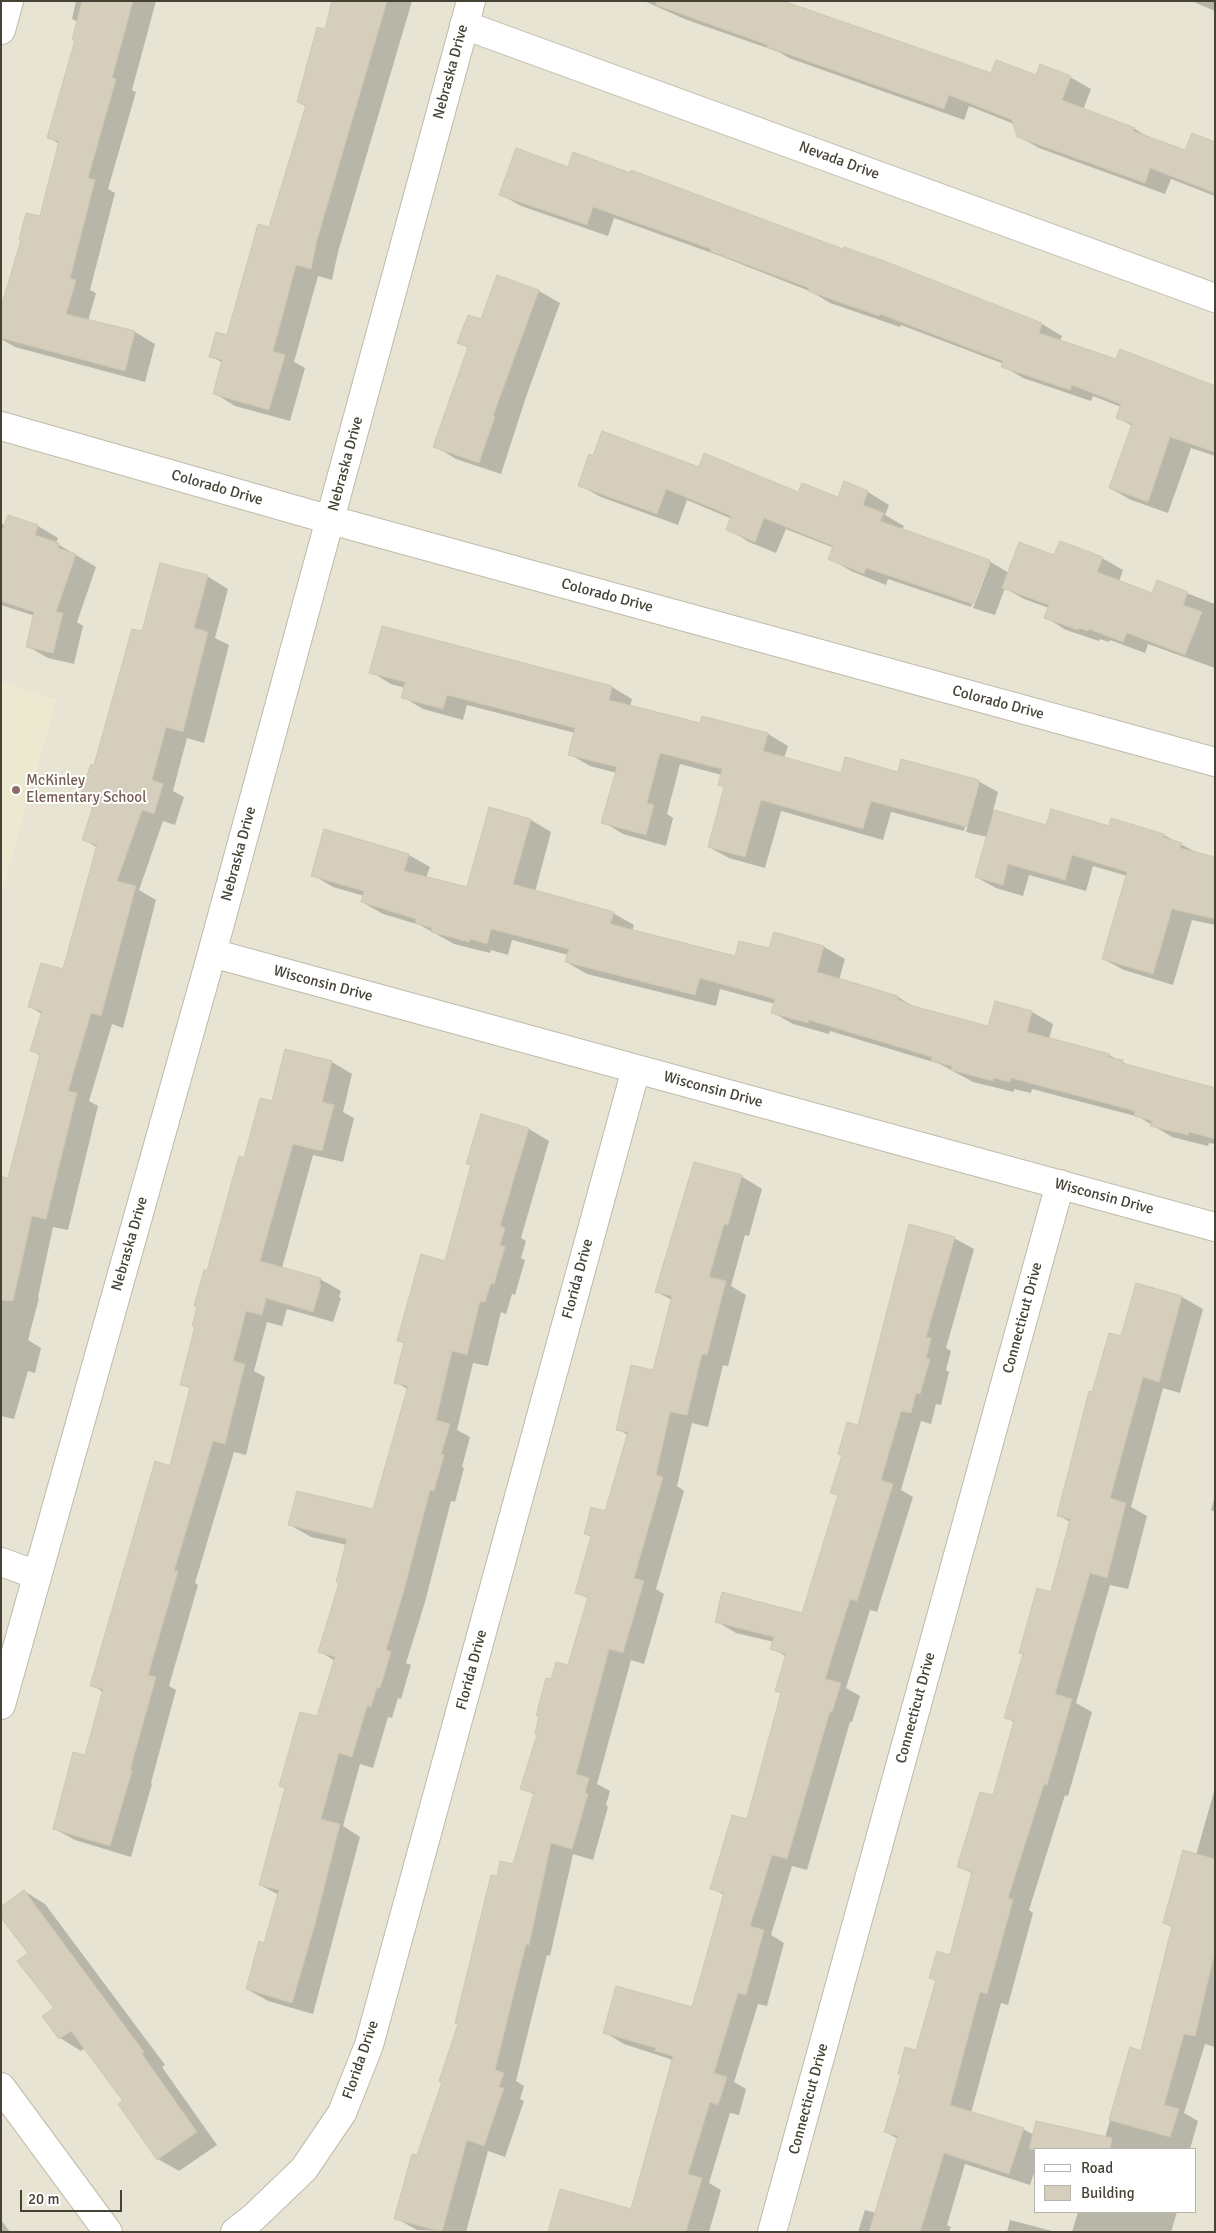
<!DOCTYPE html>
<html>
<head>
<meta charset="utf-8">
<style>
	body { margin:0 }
	#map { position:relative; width:1216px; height:2233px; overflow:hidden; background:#f3f1e6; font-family:Signika,sans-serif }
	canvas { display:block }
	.frame { position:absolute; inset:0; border:2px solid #464235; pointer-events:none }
	.legend { position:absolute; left:1034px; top:2148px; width:162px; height:65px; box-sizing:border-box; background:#fff; border:1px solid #b5b3ae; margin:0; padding:6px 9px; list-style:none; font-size:15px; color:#464235 }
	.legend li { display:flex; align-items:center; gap:10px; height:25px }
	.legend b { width:25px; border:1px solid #b5b3ae }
	.scale { position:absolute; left:20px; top:2190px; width:102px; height:22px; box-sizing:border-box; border:2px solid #464235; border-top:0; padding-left:6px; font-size:15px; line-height:18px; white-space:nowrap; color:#464235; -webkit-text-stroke:4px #fff; paint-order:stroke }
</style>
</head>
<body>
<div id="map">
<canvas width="1216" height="2233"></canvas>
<div class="frame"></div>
<ul class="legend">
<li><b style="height:6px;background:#fff"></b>Road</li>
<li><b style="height:14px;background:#d5cebc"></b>Building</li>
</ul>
<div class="scale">20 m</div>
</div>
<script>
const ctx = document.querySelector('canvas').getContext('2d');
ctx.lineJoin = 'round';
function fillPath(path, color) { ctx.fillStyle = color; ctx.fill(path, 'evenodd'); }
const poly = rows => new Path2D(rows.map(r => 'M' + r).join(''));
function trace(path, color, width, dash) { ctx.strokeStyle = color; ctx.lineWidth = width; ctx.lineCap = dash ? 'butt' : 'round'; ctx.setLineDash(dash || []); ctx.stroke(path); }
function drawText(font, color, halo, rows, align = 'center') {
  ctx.font = font + ' Signika,sans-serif'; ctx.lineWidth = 4; ctx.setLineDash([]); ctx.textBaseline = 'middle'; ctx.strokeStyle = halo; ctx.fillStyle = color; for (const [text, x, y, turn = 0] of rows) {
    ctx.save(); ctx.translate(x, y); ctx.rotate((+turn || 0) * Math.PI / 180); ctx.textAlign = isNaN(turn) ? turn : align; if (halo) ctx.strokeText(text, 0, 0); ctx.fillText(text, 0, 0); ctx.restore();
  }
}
const residential = poly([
	[1,1,1215,1,1215,2232,1,2232,1,894,56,700,1,681],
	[1035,2149,1195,2149,1195,2212,1035,2212]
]);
const education = poly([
	[1,681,56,700,1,894]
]);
const shadow = poly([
	[76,1,156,1,132,90,136,92,108,189,115,193,90,290,96,293,88,321,135,332,155,344,145,382,15,347,1,339,1,312,41,218,59,144,49,137,76,41,78,22,72,19],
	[333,1,412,1,338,252,332,280,318,276,294,362,305,368,290,421,235,406,214,393,223,363,210,356,228,336,269,228,307,107,298,102,326,30],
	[644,1,779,1,991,75,1070,77,1091,89,1083,110,1135,129,1155,141,1186,152,1215,143,1215,196,1171,179,1165,194,1039,148,1018,136,1014,124,969,106,964,120,789,58,779,52,687,20],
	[1193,1,1215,1,1215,11,1196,3],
	[574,154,707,198,843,251,883,262,1042,324,1062,336,1060,341,1117,361,1215,386,1215,456,1191,448,1168,513,1131,500,1110,488,1132,426,1117,417,1121,407,1093,396,1091,401,1023,378,1003,366,1004,364,901,325,900,327,830,303,812,292,723,257,614,218,608,236,521,206,500,194,568,169],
	[539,291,560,303,526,397,501,474,456,459,435,446,469,348,459,343,482,321],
	[699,469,799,493,838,499,844,483,868,492,889,505,885,515,904,526,902,530,989,561,1009,573,1055,557,1102,558,1123,570,1119,582,1153,595,1158,582,1215,604,1215,668,1148,644,1145,653,1110,640,1109,642,1100,639,1099,641,1066,630,1045,617,1049,608,1024,599,1005,588,995,615,973,608,990,563,987,563,971,607,888,579,886,585,851,571,830,558,834,548,786,529,776,553,749,542,728,529,732,519,687,500,678,525,601,497,579,485],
	[9,516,38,526,58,538,56,543,96,567,77,622,83,626,74,664,48,658,27,646,35,616,1,605,1,524,5,525],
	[207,576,228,589,215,638,229,645,204,743,187,738,173,791,184,797,175,825,163,821,139,890,156,900,123,1028,112,1024,89,1101,98,1106,68,1230,53,1227,38,1297,39,1298,28,1340,41,1348,35,1373,28,1371,14,1419,1,1416,1,1178,9,1179,41,1056,31,1050,42,1014,29,1006,64,971,98,848,83,839,95,803,82,795,95,767,143,633],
	[383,628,612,687,632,699,630,706,701,724,768,734,788,746,784,758,842,775,899,774,978,781,998,792,993,811,1047,826,1110,827,1112,820,1164,835,1199,854,1215,858,1215,925,1192,920,1173,985,1124,970,1103,959,1127,876,1093,866,1086,891,1029,875,1023,896,996,888,976,877,987,837,966,832,979,784,976,784,964,831,891,812,883,840,781,811,765,868,729,858,709,847,725,788,719,785,722,775,680,764,667,814,673,818,666,846,623,834,603,822,617,773,590,766,569,754,575,733,467,705,463,720,423,709,403,697,405,688,391,684,371,672],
	[531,820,551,832,535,892,613,913,634,925,632,931,735,958,770,950,775,934,824,947,845,959,839,980,898,997,916,1008,989,1027,996,1003,1032,1012,1053,1024,1049,1039,1109,1055,1132,1067,1215,1089,1215,1144,1209,1143,1208,1146,1172,1137,1139,1117,1032,1089,1031,1093,1014,1089,1014,1092,973,1082,940,1064,830,1031,829,1034,793,1024,772,1012,775,1004,720,989,716,1006,587,974,566,962,568,955,512,940,508,955,491,950,490,953,454,944,420,925,383,914,362,902,364,896,333,887,313,875,325,831,409,855,430,867,426,878,468,889],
	[286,1051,332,1062,352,1074,343,1112,354,1118,343,1162,313,1155,282,1268,320,1279,341,1291,339,1297,341,1298,333,1322,287,1309,282,1326,267,1322,254,1371,265,1377,246,1455,234,1452,195,1583,198,1585,169,1686,176,1690,151,1783,152,1784,131,1857,75,1840,55,1829,85,1757,103,1692,92,1685,171,1467,191,1389,182,1384,196,1327,193,1325,208,1272,245,1159,273,1103],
	[482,1115,529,1129,549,1141,521,1238,526,1241,521,1258,525,1260,515,1295,512,1294,506,1314,501,1312,488,1366,473,1363,457,1430,470,1437,462,1467,464,1468,455,1502,451,1501,425,1602,406,1663,411,1665,401,1699,398,1698,392,1718,388,1717,373,1768,360,1764,343,1826,360,1837,313,2014,268,2001,247,1989,265,1944,279,1895,260,1885,286,1789,280,1785,317,1718,335,1661,319,1651,340,1583,347,1545,311,1537,290,1525,374,1511,409,1390,396,1382,405,1344,398,1340,446,1263,472,1166,468,1163],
	[741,1176,762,1189,749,1236,745,1235,731,1286,746,1295,728,1366,723,1365,708,1427,692,1423,677,1486,684,1491,656,1589,664,1594,644,1664,631,1660,597,1784,610,1791,606,1805,608,1807,593,1860,573,1854,550,1956,547,1955,516,2081,524,2086,520,2099,524,2101,505,2157,488,2151,466,2232,417,2230,396,2218,443,2082,498,1878,514,1865,535,1795,522,1788,552,1680,569,1667,589,1599,576,1592,592,1537,585,1533,606,1512,628,1435,617,1429,654,1372,672,1300,657,1292],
	[954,1238,974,1249,946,1348,951,1351,946,1370,949,1372,941,1405,936,1404,931,1424,921,1421,901,1490,913,1497,877,1612,870,1610,846,1688,860,1696,852,1722,850,1722,807,1870,792,1866,771,1935,784,1943,767,2006,758,2004,734,2082,746,2089,739,2115,730,2113,709,2183,721,2190,709,2232,549,2232,632,2210,673,2060,624,2044,604,2032,693,2009,724,1895,712,1888,748,1821,782,1694,777,1691,787,1657,772,1648,774,1642,736,1633,716,1621,803,1615,839,1496,832,1492,859,1427],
	[1137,1285,1182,1297,1203,1309,1180,1393,1163,1388,1131,1507,1147,1516,1128,1589,1110,1585,1076,1703,1092,1712,1068,1796,1065,1795,1029,1910,1033,1913,1008,2005,1001,2003,971,2113,1023,2129,1034,2135,1105,2138,1130,2049,1142,2052,1172,1927,1165,1923,1196,1855,1215,1788,1215,2047,1205,2044,1184,2113,1198,2121,1190,2149,1035,2149,1035,2170,1030,2185,965,2164,947,2225,951,2227,949,2232,858,2232,865,2210,876,2213,898,2139,886,2132,917,2052,937,1981,931,1978,951,1957,973,1874,959,1866,993,1797,1015,1723,1006,1717,1024,1655,1020,1652,1052,1594,1070,1522,1058,1515,1093,1393,1122,1338],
	[1215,1496,1215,1512,1211,1510],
	[24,1891,45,1904,165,2065,162,2067,217,2145,179,2171,158,2159,124,2101,85,2048,81,2051,60,2038,44,2017,55,2009,30,1953],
	[1078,2212,1177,2212,1171,2232,1072,2232],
	[1,2220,10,2232,1,2232],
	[1010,2220,1056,2232,1007,2232]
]);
const building = poly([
	[82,1,133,1,112,78,116,79,88,178,95,180,70,278,76,280,66,314,135,331,125,371,1,338,1,307,21,240,19,240,26,213,40,216,59,141,47,138,75,40,72,40,82,1],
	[332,1,387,1,317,240,311,269,296,265,273,351,285,355,269,410,213,394,222,360,209,357,216,332,227,335,258,224,269,227,306,105,297,102,317,27,325,29,332,1],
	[657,1,783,1,991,73,996,60,1036,75,1040,64,1071,76,1062,100,1135,128,1133,131,1185,150,1192,133,1215,142,1215,193,1150,168,1145,183,1017,137,1012,120,949,95,944,109,767,47,768,45,656,5,657,1],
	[516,148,568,167,573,152,630,173,631,170,843,249,844,247,884,261,1042,323,1039,333,1116,359,1120,349,1215,386,1215,452,1170,437,1148,502,1109,488,1132,424,1116,418,1121,404,1072,385,1070,390,1001,367,1003,361,880,314,879,316,808,291,809,288,710,251,711,249,593,207,587,225,499,195,516,148],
	[497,275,539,290,493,416,495,416,479,463,433,447,468,347,457,343,468,315,481,319,497,275],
	[602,431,699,467,704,453,798,492,802,483,838,497,844,481,868,491,863,505,884,513,880,521,990,560,973,604,866,568,864,574,828,559,833,546,764,518,755,542,726,530,731,516,666,489,657,514,578,486,589,454,593,456,602,431],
	[8,515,38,525,35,535,59,543,58,548,76,554,56,612,63,613,53,653,26,647,34,612,1,601,1,533,8,515],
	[1060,541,1103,557,1097,572,1152,593,1157,580,1188,592,1183,605,1202,612,1185,655,1127,633,1123,642,1089,629,1088,631,1079,628,1078,630,1044,618,1049,605,1002,588,1019,542,1054,555,1060,541],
	[160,563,208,575,194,628,208,632,183,732,166,727,152,780,163,784,154,814,142,810,117,881,136,886,101,1016,91,1013,68,1091,77,1093,46,1219,32,1216,13,1301,1,1300,1,1176,8,1178,40,1054,30,1051,42,1011,28,1007,41,963,63,969,97,845,82,840,95,800,80,796,91,764,94,765,132,629,142,631,160,563],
	[382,626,612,686,609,700,700,723,702,716,768,733,763,751,841,773,845,757,898,772,901,759,979,780,967,827,871,801,863,829,761,800,745,857,708,847,724,787,718,785,722,769,660,753,647,803,654,805,646,835,601,823,617,767,568,755,575,728,447,695,443,709,401,698,405,682,369,673,382,626],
	[489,807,531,819,513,884,614,912,610,924,735,956,739,941,769,948,774,932,824,946,817,972,898,996,897,999,913,1006,988,1026,995,1001,1032,1011,1027,1032,1110,1054,1108,1057,1123,1060,1122,1063,1215,1088,1215,1139,1189,1132,1188,1135,1150,1126,1152,1121,1134,1116,1135,1111,1011,1078,1010,1082,993,1078,993,1081,951,1070,952,1066,931,1061,932,1057,809,1020,808,1023,771,1013,775,999,700,978,695,995,565,962,569,949,491,929,487,944,470,939,469,942,431,932,432,928,415,923,416,919,361,902,364,891,311,876,324,829,409,854,404,871,467,887,489,807],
	[1051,809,1109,826,1111,818,1164,834,1163,837,1182,843,1180,848,1215,857,1215,919,1172,909,1153,974,1102,959,1127,872,1072,855,1065,880,1008,864,1003,885,975,877,994,810,1046,825,1051,809],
	[285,1049,332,1061,322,1102,334,1105,322,1151,293,1144,260,1261,321,1278,319,1284,321,1285,313,1312,266,1298,262,1315,246,1311,233,1361,245,1364,225,1444,213,1441,174,1571,178,1571,148,1675,156,1677,130,1770,132,1771,110,1846,53,1829,73,1752,85,1755,103,1689,90,1686,155,1461,170,1466,190,1387,180,1385,195,1326,192,1326,197,1307,194,1306,204,1270,207,1271,239,1156,244,1158,260,1098,272,1101,285,1049],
	[481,1114,529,1128,500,1226,505,1228,500,1245,505,1247,494,1284,491,1283,485,1302,480,1301,467,1355,452,1351,436,1420,450,1424,441,1454,444,1455,434,1491,430,1490,404,1590,386,1650,391,1652,380,1688,377,1687,371,1707,367,1706,352,1757,339,1753,321,1819,340,1824,315,1924,292,2003,246,1989,259,1941,264,1943,279,1890,259,1885,285,1788,279,1786,300,1712,317,1716,335,1657,318,1652,339,1583,336,1582,347,1539,288,1525,297,1491,373,1509,408,1386,394,1383,404,1342,397,1341,421,1254,445,1261,471,1165,466,1164,481,1114],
	[694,1162,742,1175,728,1225,724,1224,709,1277,726,1281,707,1355,702,1354,687,1415,670,1412,656,1475,663,1477,634,1578,644,1581,623,1653,609,1649,576,1774,589,1778,585,1793,588,1794,572,1849,551,1843,529,1945,526,1944,495,2070,504,2073,499,2087,504,2088,484,2146,467,2140,442,2232,394,2219,412,2154,417,2155,442,2082,439,2081,458,2024,455,2023,491,1875,497,1876,500,1861,513,1864,534,1793,520,1789,537,1735,535,1734,539,1716,536,1716,546,1678,551,1679,556,1662,568,1665,588,1597,575,1593,591,1536,584,1534,591,1507,605,1511,628,1432,616,1430,631,1365,653,1370,672,1296,655,1292,694,1162],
	[909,1224,955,1237,926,1337,931,1338,926,1358,930,1359,920,1394,916,1393,911,1413,901,1411,881,1480,893,1484,857,1601,850,1599,825,1679,841,1683,832,1712,830,1711,787,1859,772,1855,750,1926,764,1930,746,1995,738,1993,714,2073,727,2077,718,2105,710,2102,688,2174,702,2178,686,2232,548,2232,560,2189,631,2209,673,2056,655,2051,656,2048,603,2033,616,1986,692,2007,724,1893,710,1889,732,1815,747,1819,781,1693,775,1691,786,1654,770,1649,774,1637,715,1622,722,1592,802,1613,838,1495,830,1493,842,1455,838,1454,847,1422,858,1425,909,1224],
	[1136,1283,1182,1296,1159,1382,1143,1377,1110,1498,1126,1503,1107,1578,1090,1573,1055,1694,1072,1699,1047,1785,1044,1784,1008,1898,1013,1900,987,1994,980,1992,950,2105,1024,2128,1009,2174,944,2153,920,2232,869,2232,898,2136,884,2132,901,2075,898,2074,905,2047,916,2050,936,1980,929,1978,937,1951,950,1955,972,1872,957,1867,980,1792,993,1795,1014,1721,1004,1718,1023,1654,1019,1653,1037,1588,1051,1592,1070,1519,1057,1516,1089,1391,1092,1392,1109,1333,1121,1336,1136,1283],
	[1183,1850,1215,1859,1215,1951,1195,2036,1184,2034,1164,2105,1179,2109,1170,2137,1109,2120,1130,2047,1141,2051,1172,1926,1163,1923,1183,1850],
	[24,1890,144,2052,142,2054,197,2132,157,2160,118,2104,123,2101,71,2031,59,2039,42,2016,54,2008,17,1961,28,1953,1,1918,1,1907,24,1890],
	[1036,2121,1112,2138,1110,2149,1029,2149,1036,2121]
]);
const street = poly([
	[464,25,1215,298],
	[1,30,9,1],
	[1,426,331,520,1215,762],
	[212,953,1215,1227],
	[1,1562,37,1575],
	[1,1705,212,953,471,1],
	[1,2087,108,2232],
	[235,2232,254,2217,304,2169,342,2113,369,2045,636,1069],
	[772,2232,1060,1184]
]);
const markers = [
	[16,790,5,"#8d6e63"]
];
const streetNames = [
	["Nebraska Drive",451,72,-75],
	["Nevada Drive",839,161,20],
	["Nebraska Drive",346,464,-75],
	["Colorado Drive",217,488,16],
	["Colorado Drive",607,596,15],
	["Colorado Drive",998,703,15],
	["Nebraska Drive",239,854,-75],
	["Wisconsin Drive",323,984,15],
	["Wisconsin Drive",713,1090,15],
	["Wisconsin Drive",1104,1197,15],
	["Nebraska Drive",130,1244,-74],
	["Florida Drive",578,1279,-75],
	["Connecticut Drive",1023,1318,-75],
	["Florida Drive",472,1670,-75],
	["Connecticut Drive",916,1708,-75],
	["Florida Drive",361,2060,-71],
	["Connecticut Drive",809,2099,-75]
];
const educationNames = [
	["McKinley",26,781],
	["Elementary School",26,798]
];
fillPath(residential, '#e7e4d4');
fillPath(education, '#ede8d0');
fillPath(shadow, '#0003');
fillPath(building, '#d5cebc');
trace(building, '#d0c7af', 1);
trace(street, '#bfbaa9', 30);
trace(street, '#fff', 28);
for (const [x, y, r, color] of markers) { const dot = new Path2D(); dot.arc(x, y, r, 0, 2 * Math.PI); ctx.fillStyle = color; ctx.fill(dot); trace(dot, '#fff', 2); }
drawText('15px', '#464235', '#fff', streetNames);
drawText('15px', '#785e54', '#fff', educationNames, 'left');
</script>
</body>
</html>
